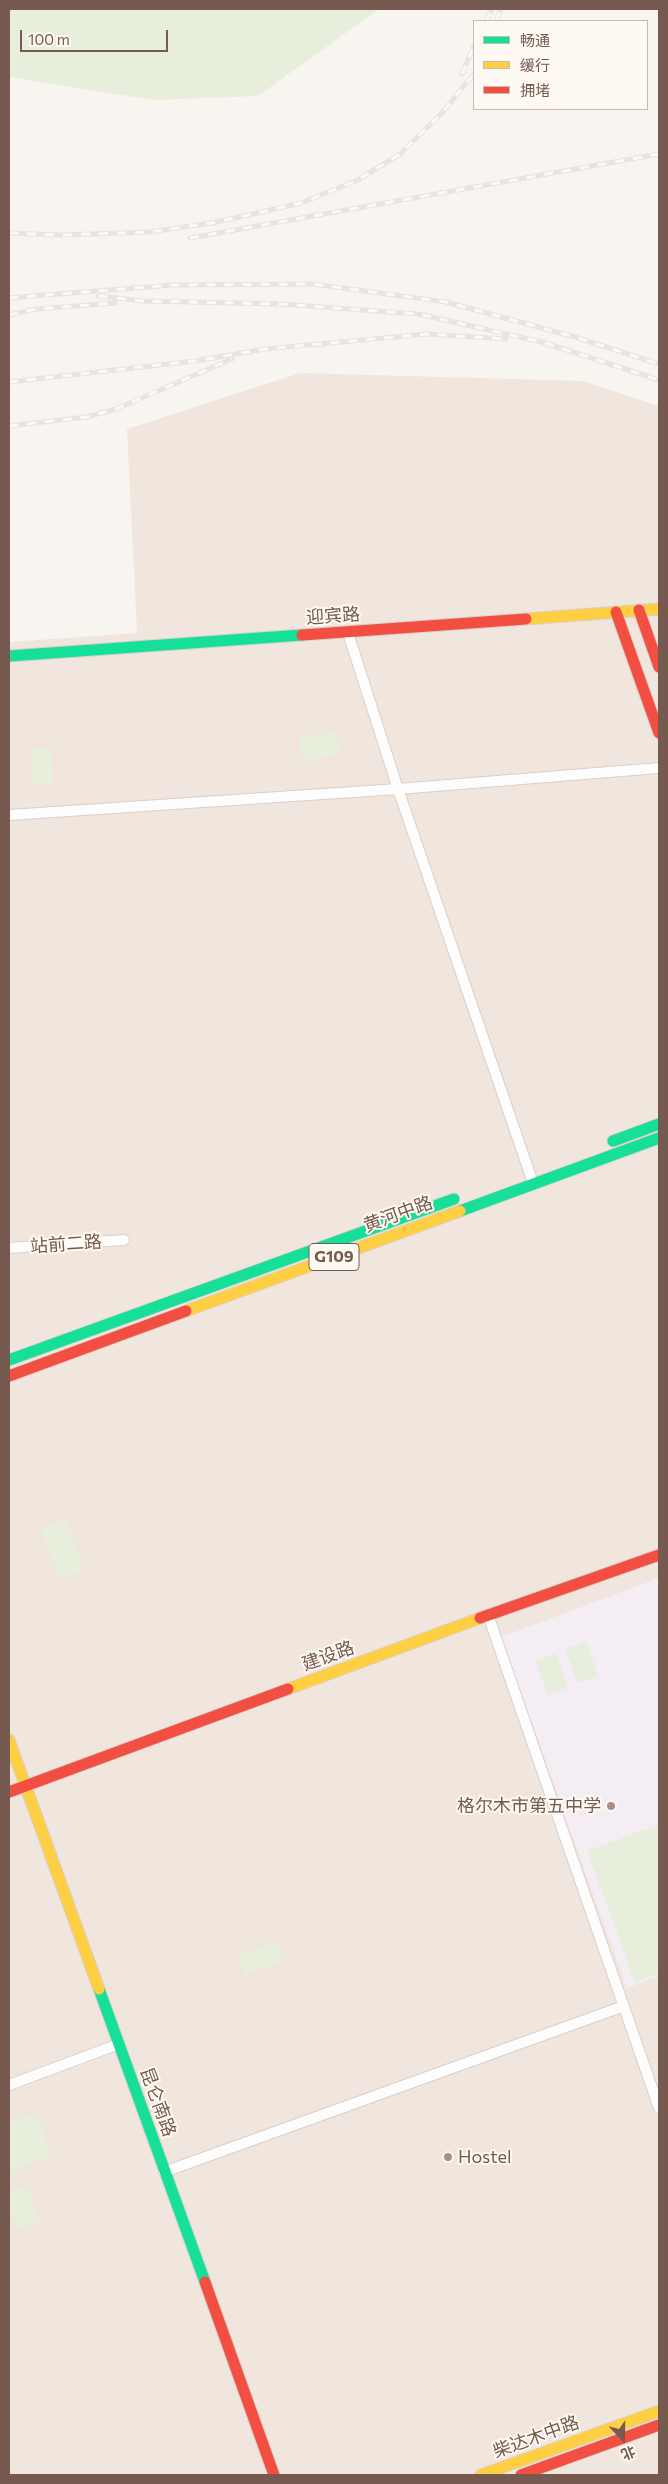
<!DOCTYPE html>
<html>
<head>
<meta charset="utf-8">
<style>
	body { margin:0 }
	#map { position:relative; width:668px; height:2484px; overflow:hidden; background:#f8f4f0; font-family:Commissioner,"Noto Sans SC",sans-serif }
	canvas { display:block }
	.frame { position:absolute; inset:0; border:10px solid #765a50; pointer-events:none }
	.legend { position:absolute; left:473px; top:20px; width:175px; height:90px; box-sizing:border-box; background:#fef9f2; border:1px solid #c8b9b1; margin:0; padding:6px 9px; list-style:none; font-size:15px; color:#765a50 }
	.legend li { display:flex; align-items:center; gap:10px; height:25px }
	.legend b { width:25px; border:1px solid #c8b9b1 }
	.north { position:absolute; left:598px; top:2414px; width:50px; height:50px; -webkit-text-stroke:4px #fef9f2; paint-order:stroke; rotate:159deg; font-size:14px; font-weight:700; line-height:20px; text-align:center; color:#765a50 }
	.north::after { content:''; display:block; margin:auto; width:18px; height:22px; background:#765a50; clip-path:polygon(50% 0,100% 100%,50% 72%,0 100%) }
	.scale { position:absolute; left:20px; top:30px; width:148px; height:22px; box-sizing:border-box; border:2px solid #765a50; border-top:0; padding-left:6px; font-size:15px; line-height:18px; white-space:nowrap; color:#765a50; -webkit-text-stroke:4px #fef9f2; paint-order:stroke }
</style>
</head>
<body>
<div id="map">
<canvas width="668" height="2484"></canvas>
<div class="frame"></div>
<ul class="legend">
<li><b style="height:6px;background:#16e098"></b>畅通</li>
<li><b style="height:6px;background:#ffcf43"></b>缓行</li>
<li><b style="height:6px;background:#f24e42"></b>拥堵</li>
</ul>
<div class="north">北</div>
<div class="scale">100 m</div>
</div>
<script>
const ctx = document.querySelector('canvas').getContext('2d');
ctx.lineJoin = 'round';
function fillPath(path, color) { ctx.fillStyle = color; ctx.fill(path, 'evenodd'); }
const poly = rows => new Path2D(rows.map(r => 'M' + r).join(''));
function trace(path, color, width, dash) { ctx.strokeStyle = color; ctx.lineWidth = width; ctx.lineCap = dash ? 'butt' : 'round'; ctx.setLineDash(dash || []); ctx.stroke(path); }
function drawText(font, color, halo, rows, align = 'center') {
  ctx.font = font + ' Commissioner,"Noto Sans SC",sans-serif'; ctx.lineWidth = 4; ctx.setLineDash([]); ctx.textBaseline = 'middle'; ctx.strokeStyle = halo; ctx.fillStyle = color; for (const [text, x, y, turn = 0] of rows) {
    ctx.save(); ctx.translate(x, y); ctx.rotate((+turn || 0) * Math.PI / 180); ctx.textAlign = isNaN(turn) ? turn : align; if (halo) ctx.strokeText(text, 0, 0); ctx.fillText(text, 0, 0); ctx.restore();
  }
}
const residential = poly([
	[300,373,583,381,659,406,659,2475,9,2475,9,642,137,633,127,429]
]);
const education = poly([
	[659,1578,659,1976,627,1988,501,1637]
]);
const green = poly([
	[9,9,379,9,258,96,153,100,9,77],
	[337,733,339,756,302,759,300,736],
	[52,747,53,784,33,785,31,748],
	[66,1520,84,1570,59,1579,41,1529],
	[586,1641,598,1676,578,1683,565,1649],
	[556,1653,568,1687,548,1695,535,1661],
	[659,1824,659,1973,635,1982,587,1851],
	[276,1942,283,1961,245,1975,238,1955],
	[32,2115,37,2116,51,2155,9,2172,9,2124],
	[27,2186,39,2221,17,2229,9,2204,9,2192]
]);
const street = poly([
	[348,633,398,789,533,1183],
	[9,815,398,789,659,768],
	[9,1248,124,1240],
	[488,1615,659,2108],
	[9,2085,119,2044],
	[164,2172,624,2006]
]);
const fast = poly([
	[9,656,302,635],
	[613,1141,659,1124],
	[460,1211,659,1138],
	[9,1360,454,1199],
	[99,1989,205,2282]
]);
const slow = poly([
	[526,619,659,609],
	[186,1311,460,1211],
	[288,1689,480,1618],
	[9,1740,99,1989],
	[481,2475,659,2411]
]);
const jam = poly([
	[639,610,659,667],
	[616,612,659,733],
	[302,635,526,619],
	[9,1376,186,1311],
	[480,1618,659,1555],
	[9,1792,288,1689],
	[205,2282,274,2475],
	[521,2475,659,2425]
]);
const rail = poly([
	[486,21,492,9],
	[496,21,501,9],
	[462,74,474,46],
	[9,233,61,235,149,232,212,223,301,203,358,180,400,154,441,114,474,74],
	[190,238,659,154],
	[99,296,142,301,280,304,418,314,542,342,659,380],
	[9,298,172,285,313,284,446,302,575,337,659,364],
	[9,315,36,309,115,303],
	[9,382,195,361,265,349,427,334,506,339],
	[9,426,86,417,116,409,232,359]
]);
const markers = [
	[611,1806,5,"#a49088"],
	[448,2157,5,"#a49088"]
];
const shields = [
	[334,1257,50]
];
const shieldNames = [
	["G109",334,1257]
];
const streetNames = [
	["迎宾路",333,616,-4],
	["黄河中路",398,1214,-20],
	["站前二路",66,1244,-4],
	["建设路",328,1656,-20],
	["昆仑南路",158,2102,70],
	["柴达木中路",536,2437,-20]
];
const poiNames = [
	["格尔木市第五中学",601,1806],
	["Hostel",458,2157,"left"]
];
fillPath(residential, '#f0e6de');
fillPath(education, '#f4edf4');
fillPath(green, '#e7eedb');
trace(street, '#d7d0cc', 12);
trace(fast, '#d8d0cc', 13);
trace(slow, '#d8d0cc', 13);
trace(jam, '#d8d0cc', 13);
trace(street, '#fefdfd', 10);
trace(fast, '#16e098', 11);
trace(slow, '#ffcf43', 11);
trace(jam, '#f24e42', 11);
trace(rail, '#e5e4e6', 5);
trace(rail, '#fef9f2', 3, [9]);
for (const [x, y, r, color] of markers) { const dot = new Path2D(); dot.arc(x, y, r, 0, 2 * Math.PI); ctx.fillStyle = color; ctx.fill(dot); trace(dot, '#fef9f2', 2); }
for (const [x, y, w] of shields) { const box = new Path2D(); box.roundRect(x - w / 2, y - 13.5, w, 27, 4); ctx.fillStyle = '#fef9f2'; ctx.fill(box); trace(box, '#765a50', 1); }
drawText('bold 16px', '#765a50', null, shieldNames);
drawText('18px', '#765a50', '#fef9f2', streetNames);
drawText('18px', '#765a50', '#fef9f2', poiNames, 'right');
</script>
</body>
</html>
